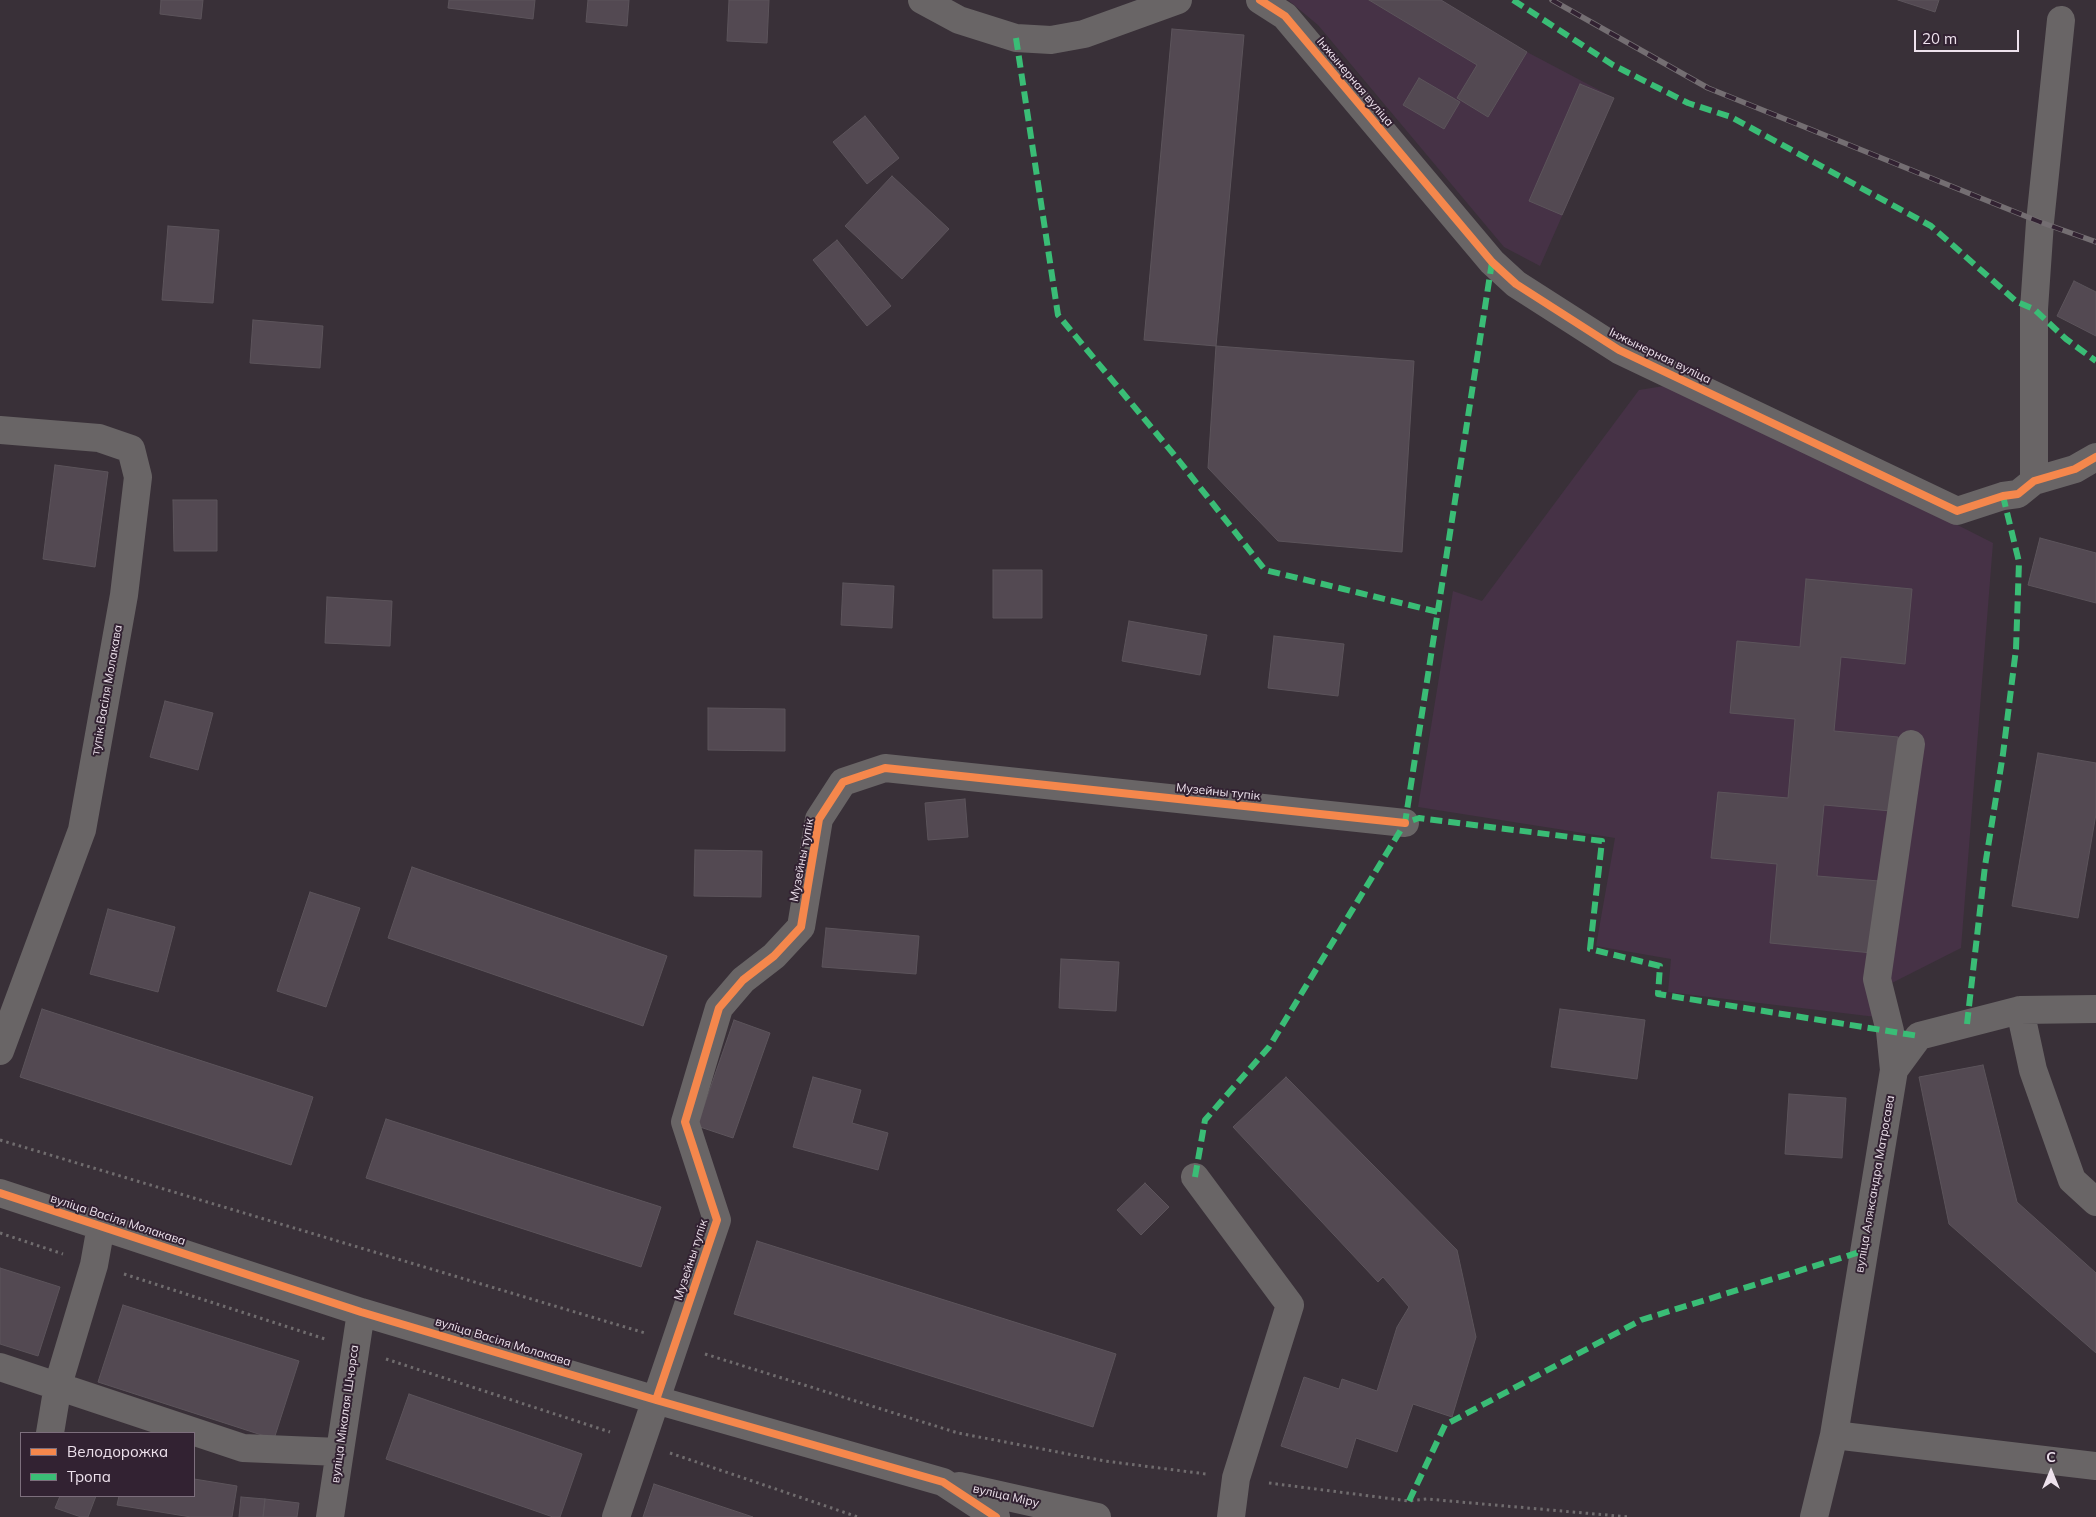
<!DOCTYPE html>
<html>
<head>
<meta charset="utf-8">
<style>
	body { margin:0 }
	#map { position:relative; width:2096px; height:1517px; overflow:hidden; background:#393038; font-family:Mulish,sans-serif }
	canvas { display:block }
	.legend { position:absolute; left:20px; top:1432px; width:175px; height:65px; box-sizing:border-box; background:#322232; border:1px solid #7d6f7d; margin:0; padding:6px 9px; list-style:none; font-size:15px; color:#eee2ed }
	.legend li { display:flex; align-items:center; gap:10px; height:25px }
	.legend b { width:25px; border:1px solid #7d6f7d }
	.north { position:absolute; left:2026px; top:1447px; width:50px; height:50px; -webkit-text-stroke:4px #322232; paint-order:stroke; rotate:0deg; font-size:14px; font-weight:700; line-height:20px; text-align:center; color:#eee2ed }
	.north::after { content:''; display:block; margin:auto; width:18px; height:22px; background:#eee2ed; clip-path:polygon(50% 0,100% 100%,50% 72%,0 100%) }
	.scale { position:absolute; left:1914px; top:30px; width:105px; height:22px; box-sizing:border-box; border:2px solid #eee2ed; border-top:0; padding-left:6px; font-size:15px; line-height:18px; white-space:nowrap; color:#eee2ed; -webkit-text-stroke:4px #322232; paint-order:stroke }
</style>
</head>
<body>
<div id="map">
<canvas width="2096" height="1517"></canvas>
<ul class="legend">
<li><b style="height:6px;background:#f5874c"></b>Велодорожка</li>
<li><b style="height:6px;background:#3abd76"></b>Тропа</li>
</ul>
<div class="north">С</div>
<div class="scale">20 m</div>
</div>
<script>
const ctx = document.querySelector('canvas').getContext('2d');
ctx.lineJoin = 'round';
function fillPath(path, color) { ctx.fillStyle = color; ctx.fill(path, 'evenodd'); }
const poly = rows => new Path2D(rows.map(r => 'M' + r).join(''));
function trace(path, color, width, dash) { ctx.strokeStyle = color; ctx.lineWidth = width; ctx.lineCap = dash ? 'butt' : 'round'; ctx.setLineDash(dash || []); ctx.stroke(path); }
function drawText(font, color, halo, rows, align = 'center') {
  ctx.font = font + ' Mulish,sans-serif'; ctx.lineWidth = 4; ctx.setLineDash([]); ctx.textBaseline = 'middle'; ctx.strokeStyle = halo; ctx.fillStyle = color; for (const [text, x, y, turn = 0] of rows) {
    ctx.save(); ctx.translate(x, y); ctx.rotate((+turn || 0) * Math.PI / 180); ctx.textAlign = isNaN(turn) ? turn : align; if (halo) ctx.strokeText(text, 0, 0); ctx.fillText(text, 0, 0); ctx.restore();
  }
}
const built = poly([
	[1288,0,1441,0,1527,52,1614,98,1540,266,1504,247,1318,25],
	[1664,386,1772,431,1993,543,1961,948,1880,989,1876,1017,1668,992,1671,959,1596,946,1615,838,1418,807,1453,591,1482,601,1639,390]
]);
const building = poly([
	[161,0,203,0,201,19,160,14,161,0],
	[449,0,535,0,533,19,448,8,449,0],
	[588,0,629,0,627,26,586,22,588,0],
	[729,0,769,0,767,43,727,41,729,0],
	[1369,0,1441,0,1527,52,1488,117,1457,98,1477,65,1369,0],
	[1898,0,1939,0,1935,12,1898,0],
	[1172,29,1244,35,1216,346,1144,340,1172,29],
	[1419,78,1460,102,1444,129,1403,105,1419,78],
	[1580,84,1614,98,1562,215,1529,201,1580,84],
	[865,116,899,158,867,184,833,142,865,116],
	[892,176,949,229,902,279,845,226,892,176],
	[168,226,219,230,213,303,162,300,168,226],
	[837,240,891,306,867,326,813,260,837,240],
	[2074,281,2096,292,2096,336,2057,316,2074,281],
	[253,320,323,326,320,368,250,363,253,320],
	[1216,346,1414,361,1402,552,1278,541,1208,468,1216,346],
	[55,465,108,472,95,567,43,559,55,465],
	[173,500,217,500,217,551,174,551,173,500],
	[2040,538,2096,553,2096,603,2028,585,2040,538],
	[993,570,1042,570,1042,618,993,618,993,570],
	[1806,579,1912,589,1905,664,1841,657,1834,731,1898,737,1891,811,1824,805,1817,876,1879,881,1872,953,1770,943,1777,864,1711,858,1718,792,1788,798,1795,719,1730,713,1737,641,1800,647,1806,579],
	[843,583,894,586,892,628,841,625,843,583],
	[327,597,392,601,390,646,325,643,327,597],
	[1129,621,1207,635,1200,675,1122,661,1129,621],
	[1274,636,1344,644,1338,696,1268,688,1274,636],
	[165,701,213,713,198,770,150,757,165,701],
	[708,708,785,709,785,751,708,750,708,708],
	[2038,753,2096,763,2096,814,2078,918,2012,906,2038,753],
	[965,799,968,837,928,840,925,803,965,799],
	[695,850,762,851,761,897,694,896,695,850],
	[412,867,667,956,643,1026,388,938,412,867],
	[310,892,360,908,326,1007,277,991,310,892],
	[108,909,175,927,158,992,90,974,108,909],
	[826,928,919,936,916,974,822,967,826,928],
	[1061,959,1119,962,1116,1011,1059,1008,1061,959],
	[42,1009,313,1097,291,1165,20,1077,42,1009],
	[1560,1009,1645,1020,1637,1079,1551,1067,1560,1009],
	[734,1020,770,1033,733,1138,697,1126,734,1020],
	[1983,1065,2017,1202,2096,1273,2096,1353,1949,1224,1919,1077,1983,1065],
	[813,1077,861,1090,852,1123,888,1133,878,1170,793,1147,813,1077],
	[1286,1077,1457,1250,1476,1337,1452,1417,1413,1404,1397,1452,1356,1438,1347,1468,1281,1446,1304,1377,1339,1389,1342,1379,1377,1391,1397,1327,1409,1307,1383,1277,1378,1282,1233,1127,1286,1077],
	[1789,1094,1846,1098,1842,1158,1785,1154,1789,1094],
	[386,1119,661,1207,641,1267,366,1178,386,1119],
	[1145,1183,1169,1207,1141,1235,1117,1210,1145,1183],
	[757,1241,1116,1354,1093,1427,734,1314,757,1241],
	[0,1268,60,1287,38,1356,0,1344,0,1268],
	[123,1305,299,1361,274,1439,98,1382,123,1305],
	[409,1394,582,1454,560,1517,553,1517,386,1459,409,1394],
	[194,1479,237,1486,232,1517,191,1517,117,1505,119,1496,194,1496,194,1479],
	[654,1484,753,1517,643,1517,654,1484],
	[60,1496,96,1496,88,1517,81,1517,55,1508,60,1496],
	[241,1497,265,1499,263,1517,239,1517,241,1497],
	[265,1499,299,1503,297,1517,263,1517,265,1499]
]);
const path = poly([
	[0,1140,645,1333],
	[0,1233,63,1254],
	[124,1274,325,1339],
	[705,1354,958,1433,1105,1461,1206,1474],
	[386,1359,610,1432],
	[670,1453,858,1517],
	[1269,1483,1409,1501,1427,1499,1629,1517]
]);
const minor = poly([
	[922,0,959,20,1016,38,1051,40,1084,34,1178,0],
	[1260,0,1285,16,1492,262,1516,284,1619,350,1957,511,2003,496,2018,494,2034,481,2075,469,2096,457],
	[0,430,99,438,131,449,138,477,124,595,82,830,0,1051],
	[2034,481,2034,309,2040,222,2061,20],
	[2020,1010,2033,1070,2072,1180,2096,1202],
	[1894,1070,1890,1031,1877,979,1911,744],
	[1195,1177,1290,1305,1236,1478,1231,1517],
	[0,1193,361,1312,656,1400,943,1482,996,1517],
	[0,1367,243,1448,339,1452],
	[50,1433,58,1385,94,1265,101,1226],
	[1834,1435,2096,1466],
	[959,1486,1097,1517],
	[330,1517,361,1312],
	[616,1517,717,1220,685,1122,719,1008,743,980,774,956,801,927,819,819,843,782,885,768,1405,823],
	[1814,1517,1834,1435,1894,1070,1919,1036,2020,1010,2096,1009]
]);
const rail = poly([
	[1552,0,1708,88,2040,222,2096,242]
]);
const quiet = poly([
	[1513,0,1613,65,1688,103,1731,117,1931,226,2017,302,2034,309,2066,339,2096,361],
	[1016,38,1058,315,1176,457,1265,570,1438,612],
	[1492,262,1405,823,1419,818,1602,841,1590,949,1660,966,1658,994,1919,1036],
	[1967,1024,1985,866,2003,754,2016,649,2019,562,2003,496],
	[1195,1177,1205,1120,1269,1047,1405,823],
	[1409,1501,1445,1425,1641,1320,1863,1251]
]);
const cycleway = poly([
	[1260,0,1285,16,1492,262,1516,284,1619,350,1957,511,2003,496,2018,494,2034,481,2075,469,2096,457],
	[0,1193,361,1312,656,1400,943,1482,996,1517],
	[656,1400,717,1220,685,1122,719,1008,743,980,774,956,801,927,819,819,843,782,885,768,1405,823]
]);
const streetNames = [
	["Інжынерная вуліца",1355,82,50],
	["Інжынерная вуліца",1660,356,26],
	["тупік Васіля Молакава",107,690,-80],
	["Музейны тупік",1218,792,6],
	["Музейны тупік",802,860,-79],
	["вуліца Аляксандра Матросава",1875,1184,-80],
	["вуліца Васіля Молакава",118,1220,18],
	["Музейны тупік",691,1260,-72],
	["вуліца Васіля Молакава",503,1342,17],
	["вуліца Мікалая Шчорса",345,1414,-82],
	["вуліца Міру",1006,1496,13]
];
fillPath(built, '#463246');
fillPath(building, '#534952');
trace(building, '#5c545b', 1);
trace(path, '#706c6e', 3, [2.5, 4]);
trace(minor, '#696566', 28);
trace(rail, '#746e72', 5.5);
trace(rail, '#322232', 4, [11]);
trace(quiet, '#3abd76', 6, [12, 6]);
trace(cycleway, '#f5874c', 8);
drawText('12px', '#eee2ed', '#322232', streetNames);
</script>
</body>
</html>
